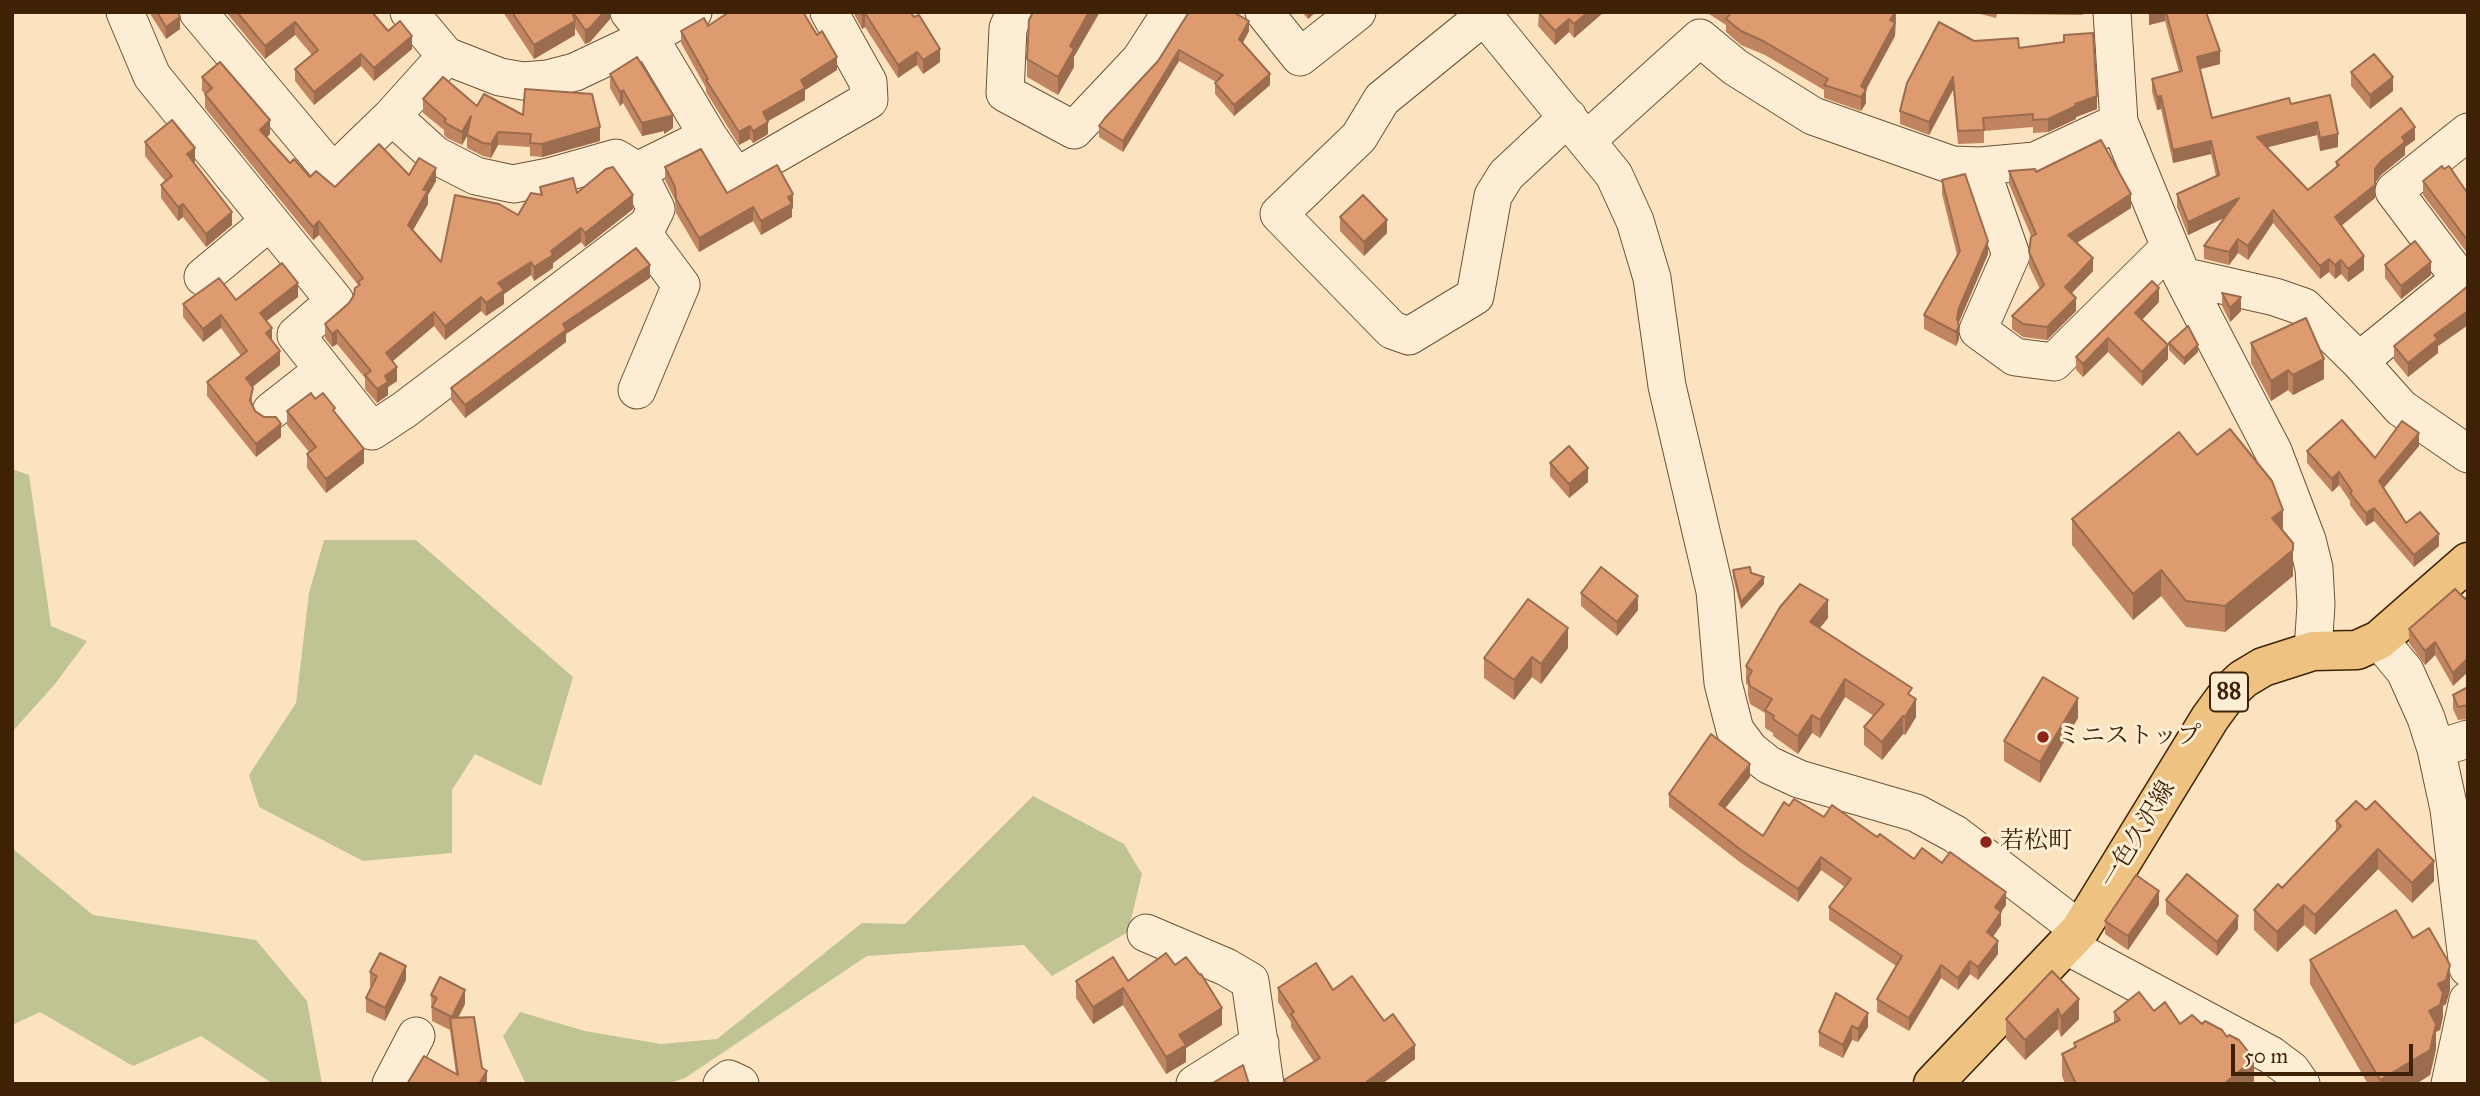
<!DOCTYPE html>
<html>
<head>
<meta charset="utf-8">
<style>
	body { margin:0 }
	#map { position:relative; width:2480px; height:1096px; overflow:hidden; background:#fce3bf; font-family:"IM FELL Great Primer",serif }
	canvas { display:block }
	.frame { position:absolute; inset:0; border:14px solid #3f2205; pointer-events:none }
	.scale { position:absolute; left:2231px; top:1044px; width:182px; height:32px; box-sizing:border-box; border:4px solid #3f2205; border-top:0; padding-left:9px; font-size:21px; line-height:24px; white-space:nowrap; color:#3f2205; -webkit-text-stroke:5px #fdedd5; paint-order:stroke }
</style>
</head>
<body>
<div id="map">
<canvas width="2480" height="1096"></canvas>
<div class="frame"></div>
<div class="scale">50 m</div>
</div>
<script>
const ctx = document.querySelector('canvas').getContext('2d');
ctx.lineJoin = 'round';
function fillPath(path, color) { ctx.fillStyle = color; ctx.fill(path, 'evenodd'); }
const poly = rows => new Path2D(rows.map(r => 'M' + r).join(''));
function trace(path, color, width, dash) { ctx.strokeStyle = color; ctx.lineWidth = width; ctx.lineCap = dash ? 'butt' : 'round'; ctx.setLineDash(dash || []); ctx.stroke(path); }
function drawText(font, color, halo, rows, align = 'center') {
  ctx.font = font + ' "IM FELL Great Primer","Noto Serif JP",serif'; ctx.lineWidth = 6; ctx.setLineDash([]); ctx.textBaseline = 'middle'; ctx.strokeStyle = halo; ctx.fillStyle = color; for (const [text, x, y, turn = 0] of rows) {
    ctx.save(); ctx.translate(x, y); ctx.rotate((+turn || 0) * Math.PI / 180); ctx.textAlign = isNaN(turn) ? turn : align; if (halo) ctx.strokeText(text, 0, 0); ctx.fillText(text, 0, 0); ctx.restore();
  }
}
const green = poly([
	[12,469,29,475,51,626,87,641,55,684,12,732],
	[324,540,416,540,573,677,541,786,475,754,452,790,452,853,363,861,259,807,249,775,296,703,309,593],
	[1033,796,1124,844,1142,874,1128,932,1052,976,1024,945,867,956,685,1078,667,1084,526,1084,503,1036,520,1012,585,1031,661,1044,717,1039,862,923,905,924],
	[12,848,93,915,256,940,307,1001,322,1084,273,1084,201,1036,133,1066,40,1012,12,1025]
]);
const minor = poly([
	[125,12,152,76,335,301,296,335,372,431,404,410,648,225,656,209,637,171,616,158,549,177,513,184,476,176,435,155,392,116],
	[198,12,333,173,392,116,446,56],
	[409,12,446,56,500,77,523,81,548,79,575,72,649,37,693,12],
	[629,12,649,37,708,136,736,177,869,100,868,82,829,12],
	[1015,12,1008,28,1005,93,1074,130,1140,60,1171,12],
	[1264,12,1300,57,1357,12],
	[1481,12,1614,175,1635,221,1652,278,1667,386,1715,591,1723,683,1735,730,1750,750,1769,765,1799,779,1916,813,1955,834,2080,930],
	[2112,12,2119,122,2182,276,2273,451,2307,540,2314,568,2316,605,2313,651],
	[1484,16,1382,99,1359,137,1279,214,1392,330,1409,336,1475,296,1493,196,1506,175,1568,117],
	[1587,140,1700,38,1735,67,1813,116,1952,165,1980,166,2035,161,2119,122],
	[1980,166,2011,255,1978,330,2015,357,2054,362,2170,247],
	[637,171,708,136],
	[2182,276,2275,297,2304,307,2359,361,2401,408,2468,454],
	[203,277,270,221],
	[2359,361,2460,279,2394,191,2468,132],
	[637,390,681,285,641,231],
	[271,411,322,371],
	[2379,640,2405,671,2426,718,2436,749,2449,809,2468,968],
	[2436,749,2468,739],
	[1146,933,1226,967,1250,981,1265,1084],
	[2067,946,2271,1055,2291,1070,2301,1084],
	[391,1084,416,1036],
	[722,1084,729,1079,740,1084],
	[1195,1084,1260,1043],
	[2450,1084,2468,1000]
]);
const major = poly([
	[1933,1084,2080,930,2210,718,2229,692,2243,679,2263,667,2313,651,2357,650,2379,640,2468,562]
]);
const wall = poly([
	[149,12,178,12,180,29,166,39],
	[226,12,372,12,388,31,412,49,374,81,361,66,314,105,295,81,295,69,312,55,295,35,265,59],
	[503,12,610,12,610,19,590,42,585,44,575,28,575,35,534,59],
	[853,12,910,12,940,62,923,74,917,65,898,78,865,27,862,29],
	[1189,12,1249,31,1243,43,1270,85,1234,116,1215,94,1215,83,1216,82,1179,61,1123,152,1099,137,1099,126,1158,61],
	[1302,12,1316,12,1308,19],
	[1539,12,1604,12,1574,38,1569,32,1555,45,1538,26],
	[1709,12,1896,12,1895,36,1866,90,1866,103,1861,111,1824,98,1824,90,1765,55,1741,45,1726,32,1726,25,1709,14],
	[1973,12,2083,12,2083,15,1997,14,1996,18],
	[2149,12,2207,12,2206,13,2220,64,2200,69,2212,118,2291,104,2330,95,2338,147,2320,151,2317,135,2267,147,2308,190,2336,168,2336,162,2415,140,2405,147,2405,155,2381,175,2375,182,2375,198,2341,226,2364,270,2348,282,2341,274,2335,279,2329,272,2320,279,2273,223,2248,260,2238,253,2229,265,2204,259,2204,246,2224,218,2188,235,2177,207,2177,194,2216,176,2211,154,2173,163,2161,109,2157,110,2152,92,2152,79,2179,72,2165,21,2149,25],
	[708,26,837,70,805,90,805,100,768,121,768,134,753,143,750,139,739,145,706,92,706,88,681,43,681,31],
	[1974,41,2019,48,2097,109,2076,117,2076,119,2048,132,2033,133,2033,127,1984,131,1984,143,1958,144,1953,90,1929,135,1900,124,1900,111],
	[1074,57,1074,67,1058,95,1027,77,1027,59],
	[2351,72,2393,91,2370,109,2351,86],
	[610,74,673,128,664,134,664,131,642,136,623,103,620,106,610,88],
	[202,77,270,134,267,137,290,163,310,177,335,187,409,175,436,181,428,195,428,204,412,231,441,262,518,215,540,195,540,187,577,193,633,209,585,247,581,242,553,263,553,268,534,281,531,275,504,294,504,304,486,316,481,311,445,340,434,326,392,361,397,381,388,387,388,395,377,403,365,389,365,378,337,344,332,347,325,338,325,324,349,303,354,295,358,285,319,235,313,240,205,108,205,94,202,91],
	[423,99,477,106,523,115,600,141,542,157,530,156,530,147,498,145,491,158,483,156,467,148,467,136,462,145,447,138,444,135,444,130,423,113],
	[145,142,195,162,193,163,232,225,206,247,183,217,178,221,161,198,161,185,165,181,145,156],
	[665,167,727,193,793,208,792,209,792,217,761,235,753,221,699,252,676,213,675,200,665,180],
	[2009,171,2036,172,2131,208,2077,243,2093,271,2071,294,2076,311,2047,340,2023,337,2012,329,2012,316,2040,289,2029,266,2029,252,2031,236,2009,184],
	[1942,180,1988,254,1959,322,1959,339,1956,346,1924,329,1924,315,1957,255,1942,194],
	[2423,181,2468,194,2468,254,2423,195],
	[1340,217,1387,233,1364,256,1340,231],
	[2385,265,2431,275,2401,299,2385,278],
	[650,278,566,334,566,342,465,418,451,400,451,388],
	[2468,286,2468,325,2438,346,2438,353,2408,377,2394,360,2394,346],
	[2222,293,2241,311,2230,322,2222,306],
	[298,297,266,321,280,365,252,387,252,404,255,411,281,437,256,457,207,396,207,382,241,356,221,328,203,342,183,317,183,304],
	[2159,302,2142,320,2168,359,2142,386,2108,352,2083,377,2076,370,2076,357],
	[2169,343,2198,352,2184,365,2169,350],
	[2251,343,2324,379,2293,395,2288,390,2271,401,2251,363],
	[315,399,335,413,364,463,326,493,307,468,307,454,309,452,287,425,287,411],
	[2419,446,2384,488,2406,523,2439,546,2414,567,2374,521,2366,526,2350,505,2350,501,2339,485,2332,492,2307,463,2307,451,2375,458],
	[2197,455,2283,531,2293,576,2225,632,2186,627,2161,596,2133,620,2072,545,2072,519],
	[1550,463,1588,482,1569,498,1550,476],
	[1733,570,1751,573,1764,584,1741,609,1733,577],
	[1581,593,1638,610,1617,636,1581,606],
	[2465,599,2453,686,2435,655,2425,665,2409,643,2409,629],
	[1828,618,1820,628,1912,696,1916,717,1905,735,1903,734,1882,760,1864,745,1864,727,1874,716,1845,697,1820,738,1812,733,1798,754,1773,736,1773,733,1765,728,1765,713,1750,704,1748,695,1748,685,1746,684,1746,666],
	[1568,648,1541,684,1532,677,1514,700,1484,678,1484,658],
	[2468,687,2468,719,2458,720,2453,709,2453,695],
	[2078,718,2040,783,2004,761,2004,741],
	[1750,777,1725,808,1763,836,1789,806,1824,817,1877,837,1914,859,1942,863,2006,905,2001,912,2001,925,1993,937,1998,954,1978,980,1970,974,1958,990,1941,978,1909,1031,1877,1012,1877,999,1896,966,1829,920,1829,907,1845,887,1821,870,1798,902,1741,863,1669,807,1669,794],
	[2336,821,2434,881,2412,903,2378,869,2315,935,2304,925,2277,952,2254,930,2254,910,2282,888,2336,832],
	[2166,900,2238,929,2217,956,2166,914],
	[2159,905,2128,950,2105,934,2105,921],
	[2413,938,2450,990,2446,1004,2443,1006,2443,1017,2440,1030,2436,1032,2436,1049,2430,1075,2416,1084,2368,1084,2310,984,2310,960],
	[2052,971,2079,1019,2061,1037,2058,1029,2025,1060,2006,1039,2006,1019],
	[370,972,406,980,385,1021,366,1012,366,998,371,987,370,986],
	[1076,981,1128,981,1222,1025,1186,1048,1186,1062,1166,1074,1123,1005,1093,1024,1076,998],
	[1278,988,1333,990,1384,1021,1415,1059,1382,1084,1284,1084,1284,1080,1314,1062,1291,1027,1291,1022,1278,1002],
	[1836,993,1868,1027,1858,1042,1852,1040,1843,1058,1819,1046,1819,1032],
	[431,995,465,1004,458,1017,482,1068,487,1084,456,1074,450,1030,432,1021],
	[2154,1011,2180,1024,2254,1081,2251,1084,2065,1084,2062,1076,2062,1054,2074,1048,2074,1043,2114,1023,2114,1012]
]);
const shadedWall = poly([
	[604,12,610,12,610,19,590,42,585,44,585,30],
	[1089,12,1100,12,1074,57,1074,67,1058,95,1058,77,1070,46],
	[1308,12,1316,12,1308,19],
	[1588,12,1604,12,1574,38,1574,24],
	[1895,12,1896,12,1895,36,1865,91,1866,90,1866,103,1861,111,1861,86],
	[2149,12,2165,12,2165,21,2149,25],
	[865,13,865,27,862,29,862,15],
	[180,17,180,29,166,39,166,27],
	[1569,19,1569,32,1555,45,1555,31],
	[575,21,575,35,534,59,534,45],
	[1249,21,1249,31,1239,49,1239,39],
	[295,22,295,35,265,59,265,46],
	[412,36,412,49,374,81,374,68],
	[940,49,940,62,923,74,923,60],
	[1179,50,1179,61,1123,152,1123,141],
	[2220,51,2220,64,2197,70,2197,57],
	[917,52,917,65,898,78,898,65],
	[361,54,361,66,314,105,314,92],
	[837,57,837,70,805,90,805,100,763,124,763,112,801,80],
	[1270,74,1270,85,1234,116,1234,105],
	[1953,77,1953,90,1929,135,1929,122],
	[2393,77,2393,91,2370,109,2370,95],
	[623,90,623,103,620,106,620,92],
	[2097,96,2097,109,2076,117,2076,119,2048,132,2048,119,2075,104],
	[2161,96,2161,109,2157,110,2157,97],
	[673,115,673,128,664,134,664,131,642,136,642,123],
	[471,116,471,129,462,145,462,132],
	[270,120,270,134,260,143,260,130],
	[768,122,768,134,753,143,753,131],
	[2317,122,2317,135,2257,150,2257,137],
	[750,126,750,139,739,145,739,132],
	[600,127,600,141,542,157,542,144],
	[2415,127,2415,140,2405,147,2405,155,2381,175,2375,183,2375,169,2402,137],
	[498,132,498,145,491,158,491,144],
	[2338,134,2338,147,2320,151,2320,138],
	[2211,141,2211,154,2173,163,2173,150],
	[195,148,195,162,187,168,187,154],
	[436,168,436,181,428,195,428,204,408,239,408,225,423,190],
	[2375,185,2375,198,2335,231,2335,217],
	[793,194,793,208,792,209,792,217,761,235,761,221,788,197],
	[2131,194,2131,208,2068,248,2068,235],
	[633,195,633,209,585,247,585,233],
	[2239,198,2239,211,2188,235,2188,222],
	[183,204,183,217,178,221,178,207],
	[753,207,753,221,699,252,699,238],
	[2273,210,2273,223,2248,260,2248,246],
	[232,212,232,225,206,247,206,234],
	[1387,220,1387,233,1364,256,1364,242],
	[319,221,319,235,313,240,313,227],
	[581,228,581,242,553,263,553,268,534,281,534,267,551,251],
	[2238,239,2238,253,2229,265,2229,252],
	[1988,241,1988,254,1959,322,1957,329,1959,326,1959,339,1956,346,1956,332,1959,308],
	[2364,256,2364,270,2348,282,2348,269],
	[2093,258,2093,271,2065,300,2065,287],
	[2329,259,2329,272,2320,279,2320,266],
	[2341,260,2341,274,2335,279,2335,265],
	[531,262,531,275,504,294,504,304,486,316,486,303,498,283],
	[2431,262,2431,275,2401,299,2401,286],
	[650,265,650,278,566,334,566,342,465,418,465,405,563,324],
	[298,283,298,297,260,326,260,313],
	[2159,288,2159,302,2135,327,2135,313],
	[481,297,481,311,445,340,445,326],
	[2241,297,2241,311,2230,322,2230,308],
	[2076,298,2076,311,2047,340,2047,327],
	[2468,311,2468,325,2438,346,2438,353,2408,377,2408,363,2434,335],
	[434,312,434,326,386,367,386,353],
	[221,315,221,328,203,342,203,329],
	[272,328,272,342,266,333],
	[337,330,337,344,332,347,332,334],
	[2108,338,2108,352,2083,377,2083,364],
	[2168,345,2168,359,2142,386,2142,372],
	[2198,345,2198,352,2184,365,2184,358],
	[280,351,280,365,246,392,246,378],
	[2324,359,2324,379,2293,395,2293,375],
	[397,367,397,381,388,387,388,395,377,403,377,389,385,376],
	[2288,370,2288,390,2271,401,2271,381],
	[281,424,281,437,256,457,256,444],
	[2419,433,2419,446,2379,493,2379,481],
	[364,449,364,463,326,493,326,479],
	[1588,468,1588,482,1569,498,1569,484],
	[2339,472,2339,485,2332,492,2332,479],
	[2374,508,2374,521,2366,526,2366,513],
	[2283,510,2283,536,2272,518],
	[2439,534,2439,546,2414,567,2414,555],
	[2293,550,2293,576,2225,632,2225,606],
	[2161,570,2161,596,2133,620,2133,594],
	[1764,577,1764,584,1741,609,1741,602],
	[1638,596,1638,610,1617,636,1617,622],
	[1828,600,1828,618,1810,640,1810,622],
	[1568,628,1568,648,1541,684,1541,664],
	[2435,642,2435,655,2425,665,2425,651],
	[1532,657,1532,677,1514,700,1514,680],
	[2468,658,2468,672,2453,686,2453,673],
	[1845,679,1845,697,1820,738,1820,720],
	[2078,698,2078,718,2040,783,2040,762],
	[1916,699,1916,717,1905,735,1905,717],
	[1812,715,1812,733,1798,754,1798,736],
	[1903,716,1903,734,1882,760,1882,742],
	[1750,764,1750,777,1719,816,1719,804],
	[2378,849,2378,869,2315,935,2315,915],
	[1821,857,1821,870,1798,902,1798,889],
	[2434,861,2434,881,2412,903,2412,883],
	[2159,891,2159,905,2128,950,2128,936],
	[2006,892,2006,905,1995,920,1995,907],
	[2304,905,2304,925,2277,952,2277,932],
	[2001,912,2001,925,1987,945,1987,932],
	[2238,916,2238,929,2217,956,2217,942],
	[1998,941,1998,954,1978,980,1978,967],
	[1970,961,1970,974,1958,990,1958,978],
	[1941,965,1941,978,1909,1031,1909,1018],
	[2450,965,2450,990,2446,1004,2443,1006,2443,1017,2440,1030,2436,1032,2436,1049,2430,1075,2416,1084,2380,1084,2380,1080,2429,1011,2438,984],
	[406,966,406,980,385,1021,385,1008],
	[1123,988,1123,1005,1093,1024,1093,1007],
	[465,990,465,1004,452,1030,452,1017],
	[2079,999,2079,1019,2061,1037,2061,1017],
	[1222,1008,1222,1025,1186,1048,1186,1062,1166,1074,1166,1057,1179,1035],
	[2058,1009,2058,1029,2025,1060,2025,1040],
	[1868,1013,1868,1027,1858,1042,1858,1029],
	[1852,1026,1852,1040,1843,1058,1843,1045],
	[1415,1045,1415,1059,1382,1084,1364,1084],
	[2254,1059,2254,1081,2251,1084,2224,1084],
	[487,1071,487,1084,479,1084]
]);
const building = poly([
	[157,12,178,12,180,17,166,27,157,12],
	[237,12,372,12,388,31,400,21,412,36,374,68,361,54,314,92,295,69,318,50,295,22,265,46,237,12],
	[512,12,572,12,575,21,534,45,512,12],
	[573,12,604,12,590,28,585,30,573,12],
	[729,12,803,12,817,35,822,31,837,57,801,80,805,88,763,112,768,122,753,131,750,126,739,132,706,80,708,79,681,31,704,18,708,26,729,12],
	[861,12,910,12,914,17,919,15,940,49,923,60,917,52,898,65,865,13,862,15,861,12],
	[1033,12,1089,12,1070,46,1074,49,1058,77,1027,59,1029,20,1033,12],
	[1189,12,1233,12,1249,21,1239,39,1270,74,1234,105,1215,83,1223,75,1179,50,1123,141,1099,126,1105,118,1158,61,1189,12],
	[1538,12,1588,12,1574,24,1569,19,1555,31,1538,12],
	[1727,12,1895,12,1890,20,1895,23,1861,86,1866,90,1861,97,1824,85,1828,79,1765,42,1741,31,1726,19,1730,14,1727,12],
	[2166,12,2206,12,2220,51,2197,57,2212,118,2289,98,2291,104,2330,95,2338,134,2320,138,2317,122,2257,137,2308,190,2339,165,2336,162,2401,108,2415,127,2402,137,2405,142,2381,161,2375,169,2375,185,2335,217,2364,256,2348,269,2341,260,2335,265,2329,259,2320,266,2273,210,2248,246,2238,239,2229,252,2204,246,2239,198,2188,222,2177,194,2219,175,2211,141,2173,150,2161,96,2157,97,2152,79,2182,71,2166,12],
	[1939,22,1974,41,2018,38,2019,48,2064,42,2064,35,2093,33,2097,96,2075,104,2076,106,2048,119,2033,120,2033,114,1983,118,1984,130,1958,131,1953,77,1929,122,1900,111,1907,83,1939,22],
	[2374,54,2393,77,2370,95,2351,72,2374,54],
	[637,57,673,115,664,121,670,116,642,123,623,90,620,92,610,74,637,57],
	[220,62,270,120,260,130,290,163,294,159,310,177,316,171,335,187,379,144,409,175,419,158,436,168,423,190,428,190,408,225,441,262,455,195,499,204,518,215,531,193,542,195,540,187,573,178,577,193,606,169,613,167,633,195,585,233,581,228,551,251,553,255,534,267,531,262,498,283,504,290,486,303,481,297,445,326,434,312,386,353,397,367,385,376,388,382,377,389,365,375,371,371,337,330,332,334,325,324,349,303,354,295,355,288,360,285,358,282,363,278,319,221,313,227,205,94,212,88,202,77,220,62],
	[443,77,477,106,484,94,523,115,525,89,592,94,600,127,542,144,530,143,531,134,498,132,491,144,483,143,467,135,471,116,462,132,447,124,444,121,446,119,423,99,443,77],
	[172,120,195,148,187,154,232,212,206,234,183,204,178,207,161,185,172,176,145,142,172,120],
	[2101,140,2131,194,2068,235,2093,258,2065,287,2076,298,2047,327,2023,324,2012,316,2044,285,2029,252,2031,237,2036,234,2009,171,2035,169,2036,172,2101,140],
	[701,149,727,193,777,165,793,194,788,197,792,204,761,221,753,207,699,238,676,199,675,187,665,167,701,149],
	[2442,166,2444,169,2449,166,2468,194,2468,241,2423,181,2442,166],
	[1965,174,1988,241,1959,308,1957,318,1959,326,1956,332,1924,315,1960,251,1942,180,1965,174],
	[1363,195,1387,220,1364,242,1340,217,1363,195],
	[2415,241,2431,262,2401,286,2385,265,2415,241],
	[636,248,650,265,563,324,566,330,465,405,451,388,636,248],
	[282,263,298,283,260,313,272,328,266,333,280,351,246,378,253,388,250,400,255,411,264,417,276,417,281,424,256,444,207,382,247,351,221,315,203,329,183,304,219,278,236,300,282,263],
	[2152,281,2159,288,2135,313,2168,345,2142,372,2108,338,2083,364,2076,357,2152,281],
	[2468,286,2468,311,2434,335,2438,339,2408,363,2394,346,2468,286],
	[2222,293,2241,297,2230,308,2222,293],
	[2306,318,2324,359,2293,375,2288,370,2271,381,2251,343,2306,318],
	[2188,326,2198,345,2184,358,2169,343,2188,326],
	[311,393,315,399,323,393,335,408,333,410,364,449,326,479,307,454,316,447,287,411,311,393],
	[2342,420,2375,458,2402,421,2419,433,2379,481,2406,523,2420,512,2439,534,2414,555,2374,508,2366,513,2350,493,2352,491,2339,472,2332,479,2307,451,2342,420],
	[2230,429,2272,481,2283,510,2272,518,2293,543,2293,550,2225,606,2186,601,2161,570,2133,594,2072,519,2179,432,2197,455,2230,429],
	[1569,446,1588,468,1569,484,1550,463,1569,446],
	[1601,567,1638,596,1617,622,1581,593,1601,567],
	[1750,567,1751,573,1764,577,1741,602,1733,570,1750,567],
	[1800,584,1828,600,1810,622,1912,688,1908,694,1916,699,1905,717,1903,716,1882,742,1864,727,1884,704,1845,679,1820,720,1812,715,1798,736,1773,719,1774,716,1765,710,1772,699,1750,686,1748,678,1752,671,1746,666,1780,607,1800,584],
	[2455,589,2465,599,2468,596,2468,658,2453,673,2435,642,2425,651,2409,629,2455,589],
	[1528,599,1568,628,1541,664,1532,657,1514,680,1484,658,1528,599],
	[2043,677,2078,698,2040,762,2004,741,2043,677],
	[2468,687,2468,705,2458,707,2453,695,2468,687],
	[1711,734,1750,764,1719,804,1763,836,1784,802,1789,806,1794,799,1824,817,1832,805,1877,837,1880,834,1914,859,1922,848,1942,863,1950,852,2006,892,1995,907,2001,912,1987,932,1998,941,1978,967,1970,961,1958,978,1941,965,1909,1018,1877,999,1902,956,1829,907,1851,879,1821,857,1798,889,1741,850,1669,794,1711,734],
	[2356,801,2366,810,2375,801,2434,861,2412,883,2378,849,2315,915,2304,905,2277,932,2254,910,2278,884,2282,888,2341,826,2336,821,2356,801],
	[2187,874,2238,916,2217,942,2166,900,2187,874],
	[2136,875,2159,891,2128,936,2105,921,2136,875],
	[2396,910,2413,938,2429,928,2450,965,2446,980,2438,984,2443,993,2440,1005,2429,1011,2436,1024,2430,1050,2380,1080,2310,960,2396,910],
	[380,953,406,966,385,1008,366,998,377,976,370,972,380,953],
	[1166,953,1175,965,1186,957,1200,975,1201,974,1222,1008,1179,1035,1186,1045,1166,1057,1123,988,1093,1007,1076,981,1113,957,1128,981,1166,953],
	[1316,963,1333,990,1352,976,1384,1021,1393,1014,1415,1045,1364,1084,1287,1084,1284,1080,1320,1058,1291,1014,1294,1012,1278,988,1316,963],
	[2052,971,2079,999,2061,1017,2058,1009,2025,1040,2006,1019,2052,971],
	[440,977,465,990,452,1017,432,1007,437,998,431,995,440,977],
	[2139,992,2154,1011,2165,1002,2180,1024,2192,1015,2202,1024,2205,1021,2222,1030,2227,1037,2229,1035,2239,1040,2254,1059,2224,1084,2076,1084,2062,1054,2076,1047,2074,1043,2120,1020,2114,1012,2139,992],
	[1836,993,1868,1013,1858,1029,1852,1026,1843,1045,1819,1032,1836,993],
	[474,1017,482,1068,487,1071,479,1084,407,1084,424,1056,458,1075,450,1018,474,1017],
	[1243,1065,1249,1084,1211,1084,1243,1065]
]);
const markers = [
	[2043,737,7,"#8f2418"],
	[1986,842,7,"#8f2418"]
];
const shields = [
	[2229,692,38]
];
const shieldNames = [
	["88",2229,692]
];
const poiNames = [
	["ミニストップ",2057,737],
	["若松町",2000,842]
];
const streetNames = [
	["一色久沢線",2139,835,-59]
];
fillPath(green, '#bfc492');
trace(minor, '#6e5234', 39);
trace(major, '#3f2205', 41);
trace(minor, '#fdedd5', 37);
trace(major, '#eec280', 38);
fillPath(wall, '#c08560');
fillPath(shadedWall, '#9c6c4e');
fillPath(building, '#df9b70');
trace(building, '#9c6c4e', 2);
for (const [x, y, r, color] of markers) { const dot = new Path2D(); dot.arc(x, y, r, 0, 2 * Math.PI); ctx.fillStyle = color; ctx.fill(dot); trace(dot, '#fdedd5', 2.5); }
for (const [x, y, w] of shields) { const box = new Path2D(); box.roundRect(x - w / 2, y - 19.5, w, 39, 5); ctx.fillStyle = '#fdedd5'; ctx.fill(box); trace(box, '#3f2205', 2); }
drawText('bold 23px', '#3f2205', null, shieldNames);
drawText('24px', '#3f2205', '#fdedd5', poiNames, 'left');
drawText('24px', '#3f2205', '#fdedd5', streetNames);
</script>
</body>
</html>
